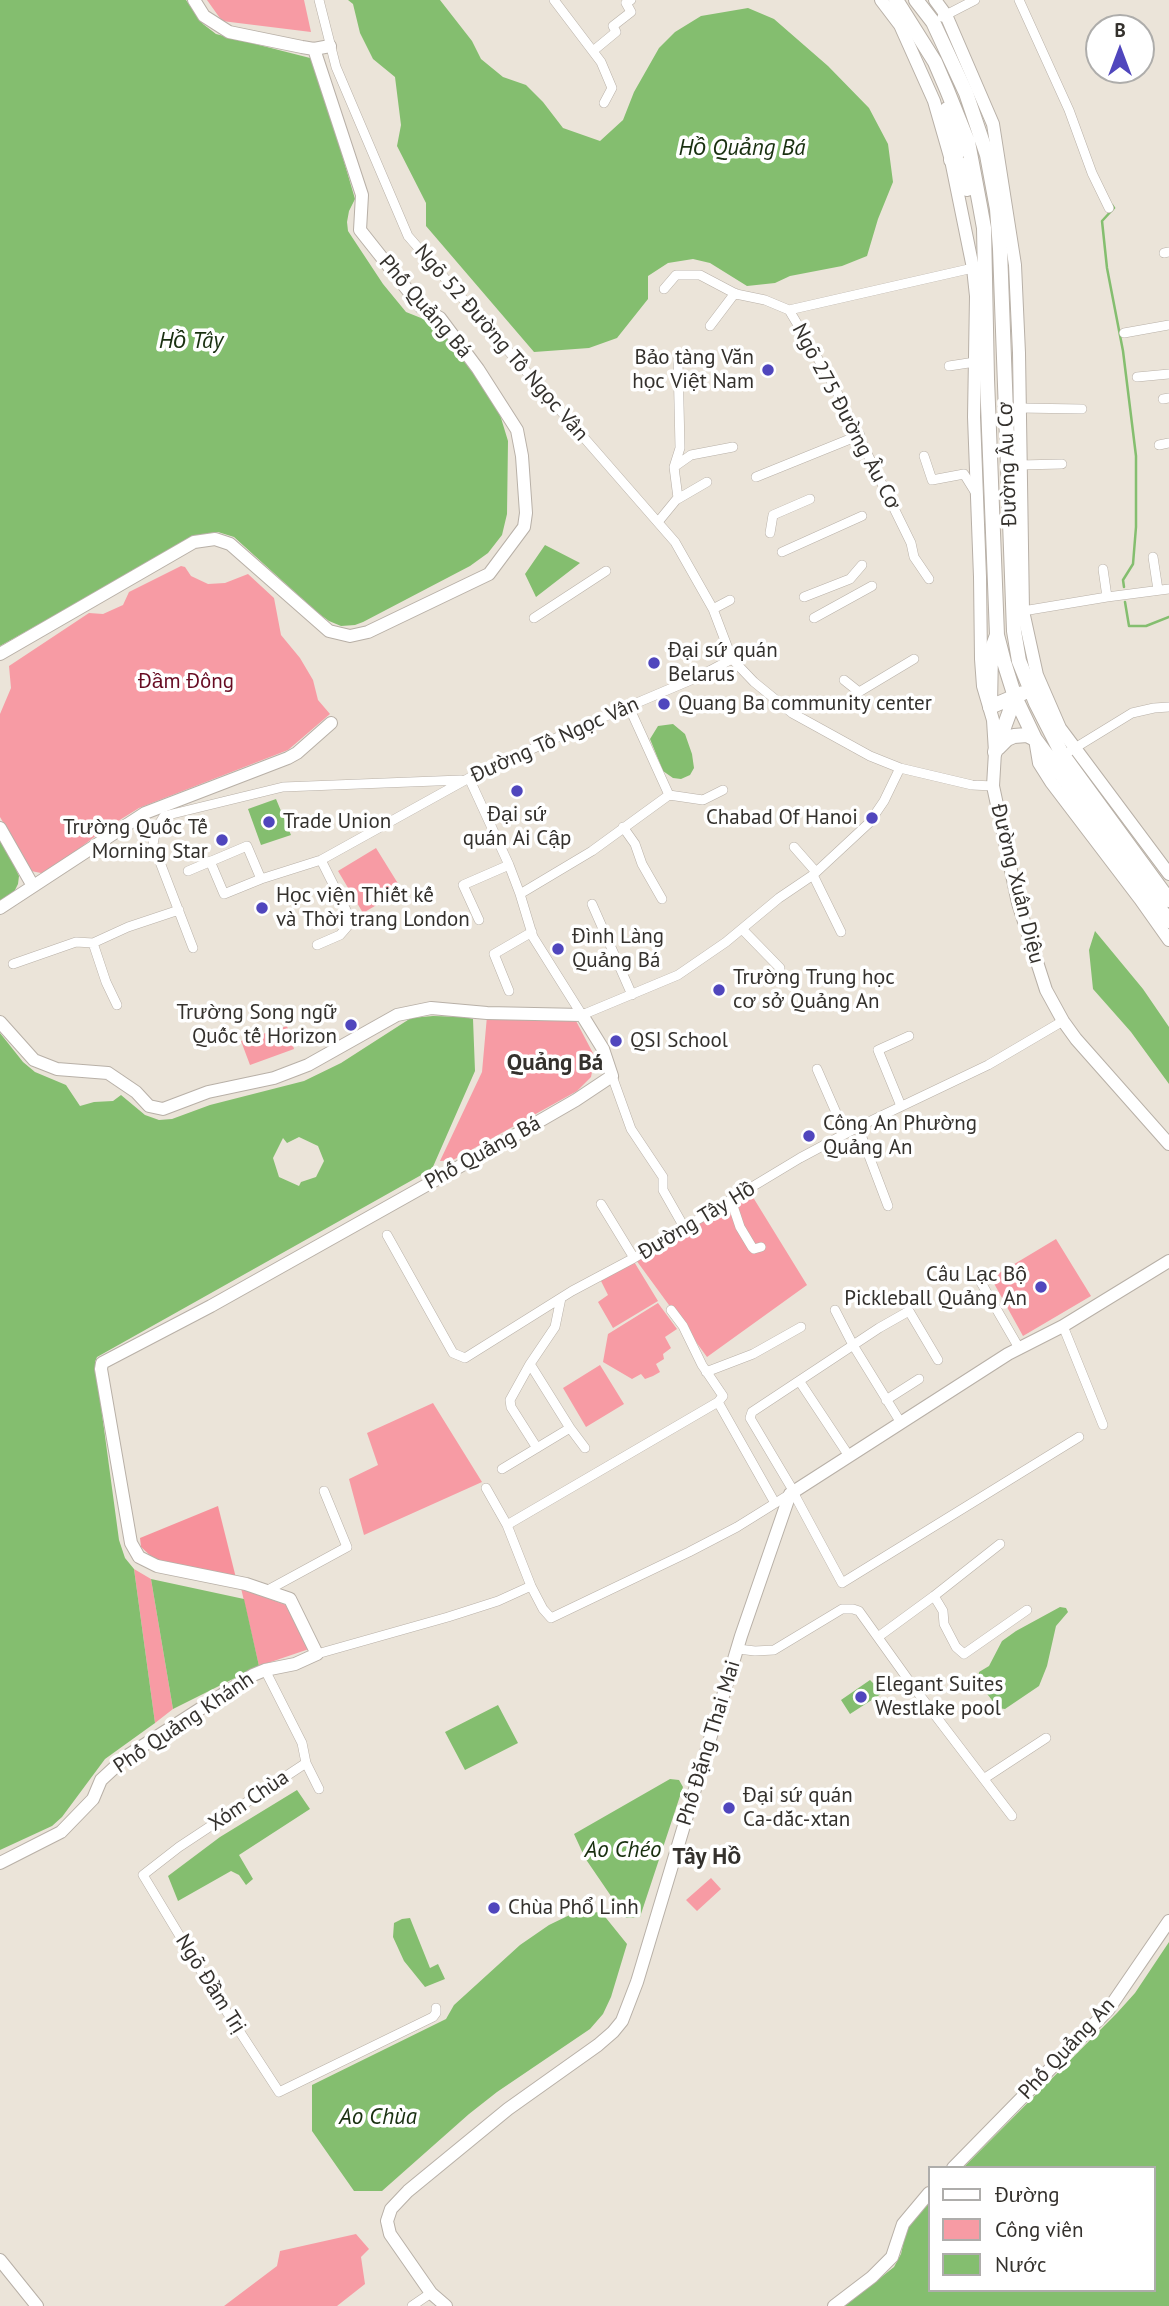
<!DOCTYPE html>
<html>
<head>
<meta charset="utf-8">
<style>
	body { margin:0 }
	#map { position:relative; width:1169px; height:2306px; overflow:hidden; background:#ebe4d9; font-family:"PT Sans",sans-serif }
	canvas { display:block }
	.legend { position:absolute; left:928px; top:2166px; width:228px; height:126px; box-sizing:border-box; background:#fff; border:2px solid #aeadab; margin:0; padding:9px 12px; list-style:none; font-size:21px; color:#34312d }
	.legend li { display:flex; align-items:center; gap:14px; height:35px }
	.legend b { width:35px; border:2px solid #aeadab }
	.north { position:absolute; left:1085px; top:14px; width:70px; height:70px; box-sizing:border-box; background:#fff; border:2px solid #aeadab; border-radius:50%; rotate:0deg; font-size:19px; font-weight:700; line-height:28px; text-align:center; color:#34312d }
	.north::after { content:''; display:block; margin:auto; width:24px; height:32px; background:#5046bd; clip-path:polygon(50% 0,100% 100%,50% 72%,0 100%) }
</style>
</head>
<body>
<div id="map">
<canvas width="1169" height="2306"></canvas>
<ul class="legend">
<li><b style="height:9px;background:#fff"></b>Đường</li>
<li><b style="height:19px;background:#f79ba4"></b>Công viên</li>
<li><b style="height:19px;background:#84be6f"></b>Nước</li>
</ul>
<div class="north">B</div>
</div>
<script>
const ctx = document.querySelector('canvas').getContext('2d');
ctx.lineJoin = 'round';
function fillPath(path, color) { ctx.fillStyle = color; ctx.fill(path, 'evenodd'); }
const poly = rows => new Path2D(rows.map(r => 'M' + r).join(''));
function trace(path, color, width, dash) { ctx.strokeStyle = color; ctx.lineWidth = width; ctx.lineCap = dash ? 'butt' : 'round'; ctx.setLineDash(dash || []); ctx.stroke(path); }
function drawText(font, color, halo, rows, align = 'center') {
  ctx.font = font + ' "PT Sans",sans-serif'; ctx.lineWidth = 7; ctx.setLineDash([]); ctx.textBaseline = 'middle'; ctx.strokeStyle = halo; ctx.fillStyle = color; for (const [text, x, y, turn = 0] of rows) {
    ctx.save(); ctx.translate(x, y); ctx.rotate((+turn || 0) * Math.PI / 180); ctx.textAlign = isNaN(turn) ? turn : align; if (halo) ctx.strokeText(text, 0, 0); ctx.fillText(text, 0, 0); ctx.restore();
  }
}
const green = poly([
	[207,0,304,0,311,32,222,21],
	[181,566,185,567,191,576,208,584,225,583,248,574,274,598,281,635,300,658,313,680,318,700,330,714,288,750,139,808,102,831,46,874,31,871,0,817,0,714,11,688,9,666,89,613,103,614,123,605,129,592],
	[376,848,402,890,363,913,338,871],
	[487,1016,575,1019,595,1057,591,1077,577,1091,453,1160,440,1161,482,1072],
	[287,1026,294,1049,250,1065,241,1041],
	[751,1194,807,1285,707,1357,636,1260],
	[1056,1239,1091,1296,1023,1336,991,1278],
	[633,1260,658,1301,613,1328,598,1302,608,1295,600,1279],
	[658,1303,677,1329,665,1337,671,1348,663,1354,664,1359,656,1364,660,1372,653,1376,645,1379,641,1374,632,1379,603,1362,608,1334],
	[600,1365,624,1404,586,1427,563,1388],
	[433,1403,482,1482,364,1535,349,1479,378,1465,367,1433],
	[134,1569,151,1579,173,1709,155,1723],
	[241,1588,286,1605,309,1649,259,1666],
	[711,1878,721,1889,697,1911,686,1900],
	[356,2234,369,2249,361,2257,365,2284,337,2306,224,2306,277,2266,280,2251]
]);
const forest = poly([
	[218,1506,236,1578,154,1559,141,1547,140,1538]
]);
const water = poly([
	[0,0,186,0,203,24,216,34,314,59,355,199,349,211,347,222,348,231,383,284,406,312,436,324,490,391,501,418,508,441,507,514,502,535,488,553,470,566,363,622,355,625,341,626,329,621,318,613,234,537,218,532,198,535,0,646],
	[348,0,440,0,472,41,481,59,503,77,526,85,543,102,563,128,600,141,623,120,634,92,659,48,675,32,701,16,748,8,774,19,828,66,869,108,888,144,893,182,878,219,867,256,842,266,790,276,775,283,747,286,710,263,693,259,668,263,648,276,648,299,617,338,589,348,534,352,426,226,426,203,397,146,401,125,395,77,373,59,360,33,353,4],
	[545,545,580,563,536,597,525,574],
	[673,724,685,734,692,754,694,768,690,775,681,779,673,778,663,771,650,739,658,726],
	[276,799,291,835,261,845,248,809],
	[0,835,19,876,18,884,14,892,0,902],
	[1095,931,1143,989,1169,1027,1169,1084,1131,1032,1093,989,1089,950],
	[433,1016,465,1017,473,1019,475,1071,432,1169,97,1357,95,1362,119,1540,125,1558,134,1569,155,1723,105,1759,62,1817,52,1826,0,1850,0,1033,23,1062,35,1072,66,1085,80,1106,94,1102,113,1101,121,1095,145,1115,159,1120,172,1119,210,1105,304,1081,341,1063,411,1018],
	[151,1579,244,1599,259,1666,173,1709],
	[1060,1607,1066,1608,1068,1612,1056,1626,1047,1666,1039,1686,1005,1709,998,1708,978,1682,979,1672,989,1666,1002,1641,1016,1631],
	[870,1680,873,1683,879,1685,881,1694,850,1714,841,1700],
	[498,1705,518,1743,465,1770,445,1732],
	[670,1779,679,1780,683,1787,640,1917,626,1918,585,1858,574,1834],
	[297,1790,310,1809,239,1855,253,1879,246,1885,239,1875,231,1871,178,1901,168,1876,220,1837],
	[580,1910,602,1913,627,1944,611,1997,603,2014,590,2029,497,2092,469,2114,382,2191,354,2191,312,2131,312,2085,446,2019,454,2005,520,1945,549,1925],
	[410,1918,430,1968,438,1964,445,1979,425,1987,404,1961,393,1937,394,1923,402,1919],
	[1169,1942,1169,2306,845,2306,894,2267,901,2254,907,2227,929,2202,929,2290,1153,2290,1153,2168,963,2168,1117,2013,1135,1993]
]);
const pier = poly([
	[299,1137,318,1146,324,1161,316,1177,301,1182,299,1186,279,1177,273,1158,283,1138,287,1143]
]);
const stream = poly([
	[1112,205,1114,208,1102,221,1107,268,1123,351,1136,456,1136,527,1133,564,1123,580,1124,587],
	[1125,602,1129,626,1146,626,1169,617]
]);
const street = poly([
	[319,0,336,67,408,236,675,542,713,609,732,659,754,682,792,713,870,756,900,768,972,785,993,786],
	[554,0,601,62,612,88,604,103],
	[1019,0,1069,110,1092,173,1109,208],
	[942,17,975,0],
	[593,51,616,32,613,26,631,12,626,3,631,0],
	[1164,253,1169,252],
	[664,289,676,275,700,275,736,294,765,300,789,310],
	[789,310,833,384,911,543,914,557,929,579],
	[789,310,973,268],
	[710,326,735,293],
	[1124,333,1169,325],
	[678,360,680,448,674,467,678,498],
	[949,366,975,362],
	[1137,377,1169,374],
	[1163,399,1169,398],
	[1019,408,1082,409],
	[1159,445,1169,443],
	[924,456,932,480,964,474,977,495],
	[1020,465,1062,464],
	[674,467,691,455,733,447],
	[756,477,860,435],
	[658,522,676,500,707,482],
	[770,533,773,515,810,499],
	[782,552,862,516],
	[1153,557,1158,590],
	[1103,569,1107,597],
	[804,597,850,579,862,565],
	[713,609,730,600],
	[1023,611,1107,597,1169,589],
	[534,618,606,571],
	[814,618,872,586],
	[844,680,859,692,914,659],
	[629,707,669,795,703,800,723,790],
	[1070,751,1132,713,1154,708,1169,707],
	[469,778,509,865,520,894,533,937,582,1015,678,975,726,942,779,898,813,875,869,823,884,801,900,768],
	[623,827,635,844,642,864,662,899],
	[794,847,816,872],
	[210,861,224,894,261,879,321,860,469,778,580,727,698,677,732,659],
	[188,871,247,846,261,879],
	[813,875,841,932],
	[520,894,592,851,669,795],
	[592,904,632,995],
	[479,920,463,885,509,865],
	[742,929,780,968],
	[317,945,340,935,347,927,348,914,321,860],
	[193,948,153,844,156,829,164,816,283,787,461,780],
	[13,964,76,942,93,943],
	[509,991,494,954,532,932],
	[117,1005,106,982,93,943,128,927,179,910],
	[817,1069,845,1133],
	[612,1076,631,1129,663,1177,663,1190,684,1227],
	[901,1106,878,1050,909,1036],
	[858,1127,888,1206],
	[731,1200,740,1227,752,1247,754,1249,761,1247],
	[601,1204,634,1258],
	[387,1235,453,1353,465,1358,572,1291,634,1258,800,1158,858,1127,988,1065,1063,1021],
	[979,1279,1019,1348],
	[671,1310,683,1326,702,1365,723,1396,718,1402,775,1503],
	[835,1310,853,1345,901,1423],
	[1063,1326,1103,1425],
	[706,1372,753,1354,801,1327],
	[800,1382,849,1456],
	[886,1400,919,1379],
	[570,1428,585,1448],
	[537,1448,511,1407,510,1400,530,1364,555,1327,561,1298],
	[502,1469,570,1428,530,1364],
	[486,1488,507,1525,531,1586],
	[793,1492,842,1583,1079,1437],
	[794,1492,750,1418,752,1412,879,1328,909,1311,938,1360],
	[507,1525,718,1402],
	[268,1590,347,1547,324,1491],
	[934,1596,943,1611,944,1624,956,1647,964,1654,1027,1610],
	[878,1637,934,1596,1000,1544],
	[738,1649,755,1651,774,1650,842,1609,853,1609,859,1611,912,1685,1012,1816],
	[317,1654,448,1617,498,1601,531,1586,543,1609,551,1618,689,1552,737,1527,790,1494],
	[265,1670,302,1743,306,1763,319,1789],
	[306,1763,179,1847,143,1875,210,1986,279,2092,433,2017,436,2013,436,2008],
	[985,1778,1046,1738],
	[412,2306,431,2293]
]);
const secondary = poly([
	[194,0,204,16,229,32,302,47,314,49,330,46],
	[881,0,900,25,934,101,951,160,973,268,976,296,974,417,980,577,981,659,983,686,993,720,995,752,993,786,1018,903,1046,990,1063,1021,1076,1039,1169,1144],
	[935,0,946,15,993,124,1015,265,1019,353,1023,611,1037,675,1060,728,1169,874],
	[0,654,194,542,215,539,230,544,329,631,350,636,368,632,489,574,524,527,526,513,522,456,517,430,478,369,440,318,421,307,360,230,362,195,314,49],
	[1035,739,1039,763,1051,782,1140,899,1169,940],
	[0,828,33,886],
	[0,908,145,813,288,758,297,753,331,723],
	[0,1022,34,1060,57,1069,108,1073,136,1092,149,1106,163,1109,208,1092,274,1078,308,1065,397,1015,431,1008,487,1013,582,1015,603,1049,612,1076,576,1100,505,1141,211,1306,102,1363,101,1369,131,1543,139,1557,157,1566,246,1584,290,1599,317,1654,295,1664,265,1670,253,1675,127,1756,101,1780,93,1799,61,1832,0,1863],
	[953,2168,1108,2010,1169,1921],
	[0,2260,37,2306],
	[446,2306,431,2293,390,2234,387,2221,391,2209,408,2191,508,2109,598,2045,613,2032,622,2021,637,1982,741,1636,790,1494,1008,1354,1063,1326,1169,1261],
	[834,2306,872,2277,892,2257,903,2224,929,2193]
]);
const primary = poly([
	[896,0,935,62,947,90,968,142,980,206,984,228,987,379,997,635,1004,662,1015,697,1035,739,1169,921],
	[916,0,933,22,966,93,987,155,997,209,1000,249,1014,631,1019,661,1036,703,1062,754,1169,900],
	[947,109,958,152,951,160,957,161,962,167,967,189],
	[997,635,991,651,990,707,1023,693],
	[998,748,1007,739,1014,736,1027,735,1035,739],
	[995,752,1015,697]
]);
const markers = [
	[768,370,7,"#5046bd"],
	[654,663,7,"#5046bd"],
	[664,704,7,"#5046bd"],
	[517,791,7,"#5046bd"],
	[872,818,7,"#5046bd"],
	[269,822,7,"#5046bd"],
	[222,840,7,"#5046bd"],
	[262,908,7,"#5046bd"],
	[558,949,7,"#5046bd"],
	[719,990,7,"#5046bd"],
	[351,1025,7,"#5046bd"],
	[616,1041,7,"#5046bd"],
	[809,1136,7,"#5046bd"],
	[1041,1287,7,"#5046bd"],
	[861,1697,7,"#5046bd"],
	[729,1808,7,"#5046bd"],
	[494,1908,7,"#5046bd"]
];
const streetNames = [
	["Phố Quảng Bá",425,307,49],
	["Ngõ 52 Đường Tô Ngọc Vân",501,343,49],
	["Ngõ 275 Đường Âu Cơ",846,417,62],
	["Đường Âu Cơ",1008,464,-92],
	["Đường Tô Ngọc Vân",555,740,-24],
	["Đường Xuân Diệu",1017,884,76],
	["Phố Quảng Bá",483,1153,-29],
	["Đường Tây Hồ",697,1221,-31],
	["Phố Quảng Khánh",184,1723,-34],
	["Phố Đặng Thai Mai",709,1743,-73],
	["Xóm Chùa",249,1801,-34],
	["Ngõ Đầm Trị",210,1984,58],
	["Phố Quảng An",1067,2049,-47]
];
const poiNames = [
	["Bảo tàng Văn",754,358,"right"],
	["học Việt Nam",754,382,"right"],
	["Đại sứ quán",668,651],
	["Belarus",668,675],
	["Quang Ba community center",678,704],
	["Đại sứ",517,815,"center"],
	["quán Ai Cập",517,839,"center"],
	["Chabad Of Hanoi",858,818,"right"],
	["Trade Union",283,822],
	["Trường Quốc Tế",208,828,"right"],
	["Morning Star",208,852,"right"],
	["Học viện Thiết kế",276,896],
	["và Thời trang London",276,920],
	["Đình Làng",572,937],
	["Quảng Bá",572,961],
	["Trường Trung học",733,978],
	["cơ sở Quảng An",733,1002],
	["Trường Song ngữ",337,1013,"right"],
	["Quốc tế Horizon",337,1037,"right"],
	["QSI School",630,1041],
	["Công An Phường",823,1124],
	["Quảng An",823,1148],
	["Câu Lạc Bộ",1027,1275,"right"],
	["Pickleball Quảng An",1027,1299,"right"],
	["Elegant Suites",875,1685],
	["Westlake pool",875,1709],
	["Đại sứ quán",743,1796],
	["Ca-dắc-xtan",743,1820],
	["Chùa Phổ Linh",508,1908]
];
const parkNames = [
	["Đầm Đông",186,682]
];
const waterNames = [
	["Hồ Quảng Bá",742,148],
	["Hồ Tây",191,341],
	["Ao Chéo",623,1850],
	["Ao Chùa",378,2117]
];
const neighbourhoodNames = [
	["Quảng Bá",555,1063],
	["Tây Hồ",707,1857]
];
fillPath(green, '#f79ba4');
fillPath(forest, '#f7919b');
fillPath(water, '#84be6f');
fillPath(pier, '#ebe4d9');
trace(stream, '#84be6f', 2.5);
trace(street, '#b8b0a7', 10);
trace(secondary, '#b8b0a7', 14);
trace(primary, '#b8b0a7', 16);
trace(street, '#fff', 9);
trace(secondary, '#fff', 12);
trace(primary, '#fff', 14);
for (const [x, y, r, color] of markers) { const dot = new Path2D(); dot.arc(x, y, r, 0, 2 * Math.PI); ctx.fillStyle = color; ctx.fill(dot); trace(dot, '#fff', 2.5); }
drawText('21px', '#34312d', '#fff', streetNames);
drawText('21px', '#34312d', '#fff', poiNames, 'left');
drawText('21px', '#670b22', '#fff', parkNames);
drawText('italic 23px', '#193010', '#fff', waterNames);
drawText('bold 23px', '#34312d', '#fff', neighbourhoodNames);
</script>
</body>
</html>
